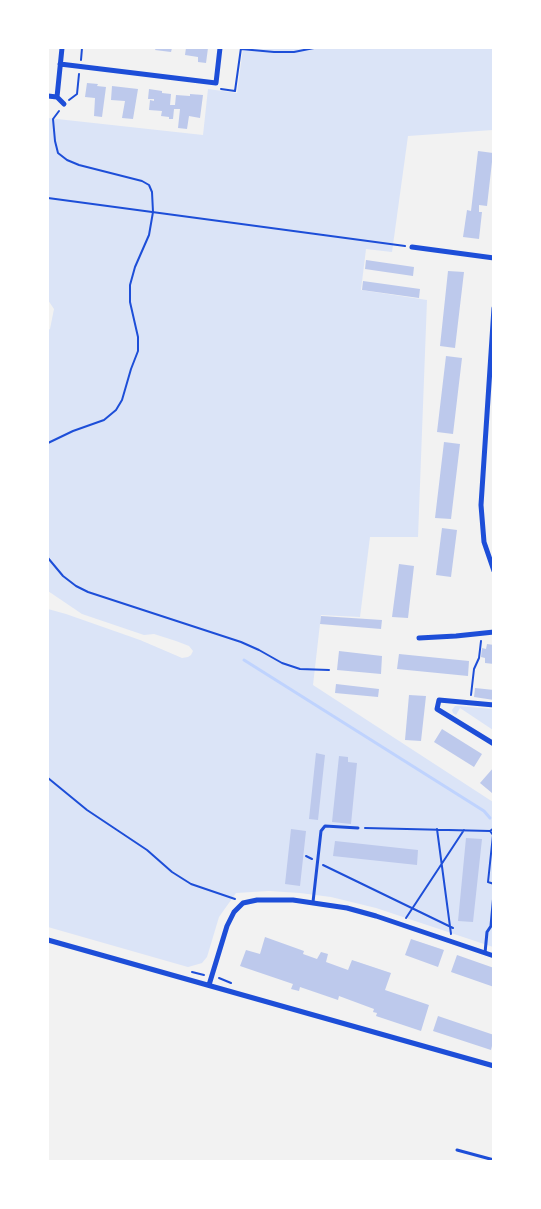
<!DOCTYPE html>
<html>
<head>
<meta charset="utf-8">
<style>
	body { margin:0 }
	#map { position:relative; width:541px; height:1209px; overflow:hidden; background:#f2f2f2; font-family:Quicksand,sans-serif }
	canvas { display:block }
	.frame { position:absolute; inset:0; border:49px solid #fff; pointer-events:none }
</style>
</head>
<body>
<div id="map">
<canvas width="541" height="1209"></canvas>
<div class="frame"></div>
</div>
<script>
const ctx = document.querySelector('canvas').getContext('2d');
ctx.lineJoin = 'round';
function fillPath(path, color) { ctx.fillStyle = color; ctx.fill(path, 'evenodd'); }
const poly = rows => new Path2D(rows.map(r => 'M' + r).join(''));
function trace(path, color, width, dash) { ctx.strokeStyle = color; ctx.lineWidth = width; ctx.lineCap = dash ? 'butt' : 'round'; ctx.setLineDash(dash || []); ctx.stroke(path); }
const green = poly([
	[243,48,493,48,493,130,408,136,392,252,366,249,361,290,427,300,418,537,370,537,360,617,321,615,313,685,493,802,493,947,376,908,331,897,300,893,269,891,236,893,219,917,207,957,202,963,188,967,48,927,48,609,66,614,140,640,182,658,188,657,191,655,193,651,189,646,176,641,154,634,144,635,82,614,48,591,48,330,50,329,54,309,48,300,48,118,203,135,208,89,237,93],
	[455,706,458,706,493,709,493,730,460,708,456,715,453,713,452,710]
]);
const stream = poly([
	[244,660,484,811,490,818]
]);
const building = poly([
	[156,48,172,48,171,52,155,50],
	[186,48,208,48,206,63,198,62,198,57,185,55],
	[87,83,98,84,97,86,106,87,102,117,94,116,95,98,85,97],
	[112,86,138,89,133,119,122,118,125,101,111,100],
	[149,89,162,91,162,93,171,94,170,105,175,105,176,95,190,96,190,94,203,95,200,118,189,116,187,129,178,128,180,109,174,109,173,119,169,119,169,117,161,116,162,111,149,110,150,100,154,101,154,99,148,99],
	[478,151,493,153,487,206,479,205,479,212,482,212,479,239,463,237,467,210,471,211],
	[366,260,414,267,413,276,365,269],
	[448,271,464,272,455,348,440,346],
	[363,281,420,289,419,298,362,290],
	[446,356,462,358,453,434,437,432],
	[444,442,460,444,451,519,435,518],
	[442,528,457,530,451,577,436,575],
	[399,564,414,566,408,618,392,617],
	[321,616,382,620,381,629,320,624],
	[487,644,494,645,494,664,485,663,485,658,481,657,482,648,486,649],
	[339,651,382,656,381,674,337,670],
	[399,654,469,661,468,676,397,669],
	[336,684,379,689,378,697,335,693],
	[475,688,494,690,494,700,474,697],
	[409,695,426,696,421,741,405,740],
	[442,729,482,754,474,767,434,742],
	[316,753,325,755,318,820,309,819],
	[339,756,348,757,348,762,357,763,351,824,332,822],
	[494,767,494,792,492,793,480,783],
	[291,829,306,831,300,886,285,884],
	[466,838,482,839,473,922,458,921],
	[335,841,418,850,417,865,333,856],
	[265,937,304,951,303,954,317,959,321,952,328,954,326,962,348,970,352,960,391,973,385,990,429,1005,421,1031,376,1016,377,1013,373,1012,374,1009,339,996,338,1000,300,987,299,991,291,989,293,984,240,966,246,950,260,954],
	[411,939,444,950,438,967,405,955],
	[457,955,494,968,494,987,451,972],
	[438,1016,494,1035,494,1046,492,1046,491,1050,433,1031]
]);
const path = poly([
	[241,49,274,52,294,52,314,48],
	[81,60,82,48],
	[221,89,235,91,241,48],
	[69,100,77,94,79,74],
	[48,198,405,246],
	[48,443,73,431,104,420,116,410,122,400,131,369,138,351,138,337,130,302,130,285,135,267,149,235,153,212,152,192,149,185,142,181,79,165,67,160,58,153,55,141,53,119,59,111],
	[48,558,63,576,76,586,88,592,241,642,259,650,282,663,300,669,329,670],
	[471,695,474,669,479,658,481,641],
	[48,778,87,810,147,850,172,872,191,884,235,899],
	[365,828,490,831,494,828],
	[437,829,451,934],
	[490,831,493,835,488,882,494,884],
	[306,856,312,859],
	[323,865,453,928],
	[406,918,464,830],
	[192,972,204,975],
	[219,978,231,983]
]);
const service = poly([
	[313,902,321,831,325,826,358,828],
	[485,953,487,932,491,926,494,894],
	[457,1150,494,1160]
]);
const minor = poly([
	[60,64,216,83,220,48],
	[48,96,57,97,64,104],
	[57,97,62,48],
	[412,247,494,258],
	[494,308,481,505,484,542,494,571],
	[419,638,456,636,494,632],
	[494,705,439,700,437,709,494,744],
	[48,940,494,1066],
	[209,985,227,926,234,912,243,903,257,900,293,900,347,908,376,916,494,956]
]);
fillPath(green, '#dbe4f7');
trace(stream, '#bfd3fe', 3);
fillPath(building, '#bdc9ec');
trace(path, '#1d4ed8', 2);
trace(service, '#1d4ed8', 3);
trace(minor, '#1d4ed8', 5);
</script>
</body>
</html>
